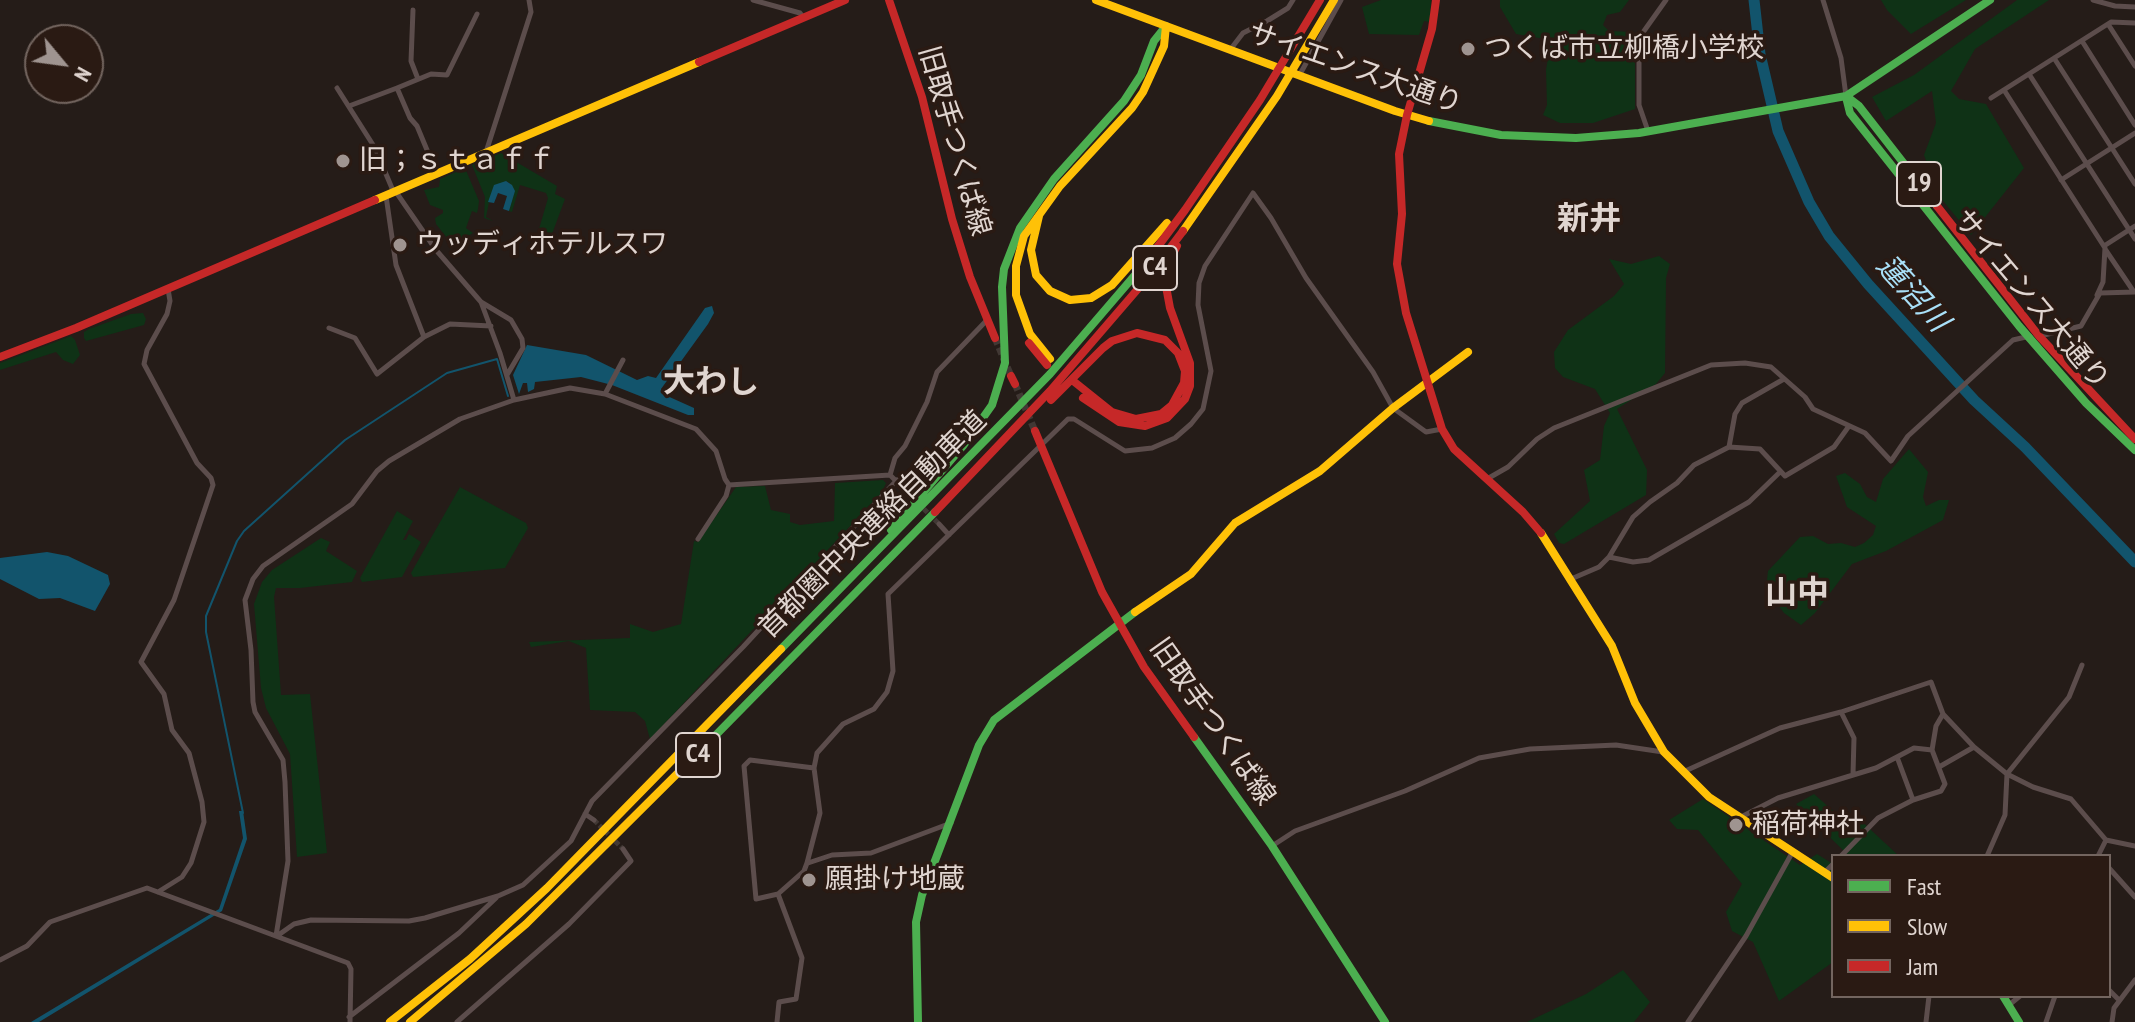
<!DOCTYPE html>
<html>
<head>
<meta charset="utf-8">
<style>
	body { margin:0 }
	#map { position:relative; width:2135px; height:1022px; overflow:hidden; background:#251c18; font-family:"PT Sans Narrow",sans-serif }
	canvas { display:block }
	.legend { position:absolute; left:1831px; top:854px; width:280px; height:144px; box-sizing:border-box; background:#2a1a13; border:2px solid #73655f; margin:0; padding:10px 14px; list-style:none; font-size:24px; color:#e0d5d0 }
	.legend li { display:flex; align-items:center; gap:16px; height:40px }
	.legend b { width:40px; border:2px solid #73655f }
	.north { position:absolute; left:24px; top:24px; width:80px; height:80px; box-sizing:border-box; background:#2a1a13; border:2px solid #73655f; border-radius:50%; rotate:119deg; font-size:22px; font-weight:700; line-height:32px; text-align:center; color:#e0d5d0 }
	.north::after { content:''; display:block; margin:auto; width:28px; height:36px; background:#9f9490; clip-path:polygon(50% 0,100% 100%,50% 72%,0 100%) }
</style>
</head>
<body>
<div id="map">
<canvas width="2135" height="1022"></canvas>
<ul class="legend">
<li><b style="height:10px;background:#4caf50"></b>Fast</li>
<li><b style="height:10px;background:#ffc107"></b>Slow</li>
<li><b style="height:10px;background:#c62828"></b>Jam</li>
</ul>
<div class="north">N</div>
</div>
<script>
const ctx = document.querySelector('canvas').getContext('2d');
ctx.lineJoin = 'round';
function fillPath(path, color) { ctx.fillStyle = color; ctx.fill(path, 'evenodd'); }
const poly = rows => new Path2D(rows.map(r => 'M' + r).join(''));
function trace(path, color, width, dash) { ctx.strokeStyle = color; ctx.lineWidth = width; ctx.lineCap = dash ? 'butt' : 'round'; ctx.setLineDash(dash || []); ctx.stroke(path); }
function drawText(font, color, halo, rows, align = 'center') {
  ctx.font = font + ' "PT Sans Narrow","Noto Sans JP",sans-serif'; ctx.lineWidth = 7; ctx.setLineDash([]); ctx.textBaseline = 'middle'; ctx.strokeStyle = halo; ctx.fillStyle = color; for (const [text, x, y, turn = 0] of rows) {
    ctx.save(); ctx.translate(x, y); ctx.rotate((+turn || 0) * Math.PI / 180); ctx.textAlign = isNaN(turn) ? turn : align; if (halo) ctx.strokeText(text, 0, 0); ctx.fillText(text, 0, 0); ctx.restore();
  }
}
const green = poly([
	[1381,0,1431,0,1430,22,1424,21,1419,35,1369,34,1362,7],
	[1500,0,1629,0,1620,12,1607,15,1603,25,1609,31,1633,32,1635,35,1635,109,1593,123,1560,123,1543,115,1547,105,1546,70,1551,40,1516,34,1500,7],
	[1881,0,1966,0,1911,34,1887,10],
	[2017,0,2049,0,1975,49,1951,91,1959,99,1986,104,2024,168,1971,235,1939,196,1924,155,1936,123,1932,91,1886,121,1872,97,1914,75],
	[501,153,557,186,555,194,565,199,552,234,539,229,548,198,546,193,520,185,512,212,509,211,514,193,510,183,506,181,489,202,486,217,493,221,484,218,485,197,472,165],
	[465,168,479,201,478,209,477,213,472,211,466,228,473,233,468,236,472,242,465,239,461,243,451,243,436,224,435,218,443,213,443,210,430,205,424,190,439,187,440,179],
	[1659,256,1670,264,1666,278,1665,373,1656,384,1617,409,1647,470,1646,495,1564,544,1559,543,1554,534,1590,501,1584,470,1600,460,1604,426,1610,413,1595,389,1563,377,1555,368,1554,352,1568,330,1614,296,1624,284,1609,259,1631,264],
	[143,313,146,319,144,325,86,341,84,338,84,332,89,329,131,314],
	[71,336,75,340,80,355,73,364,63,360,56,352,0,370,0,363],
	[1909,449,1928,472,1923,497,1926,506,1939,500,1949,500,1943,520,1886,551,1852,564,1815,613,1801,625,1784,613,1766,589,1768,571,1800,537,1813,536,1828,544,1841,543,1855,547,1864,543,1873,535,1876,526,1847,507,1836,476,1845,473,1860,484,1867,497,1876,502,1883,479],
	[883,480,886,483,882,492,650,739,645,721,635,712,590,710,586,648,569,641,531,647,529,642,630,638,630,624,653,632,681,624,694,541,698,542,736,487,765,486,771,510,790,514,790,522,800,525,834,521,835,483],
	[460,487,526,523,528,528,505,568,413,577,411,573],
	[397,511,413,521,403,540,406,540,409,534,421,542,402,577,362,582,360,578],
	[321,538,330,542,326,551,357,571,352,582,300,588,276,588,274,597,281,695,310,694,327,853,297,857,290,754,266,708,261,688,254,604,262,582,272,570],
	[1814,794,1848,824,1858,818,1899,856,1849,856,1796,804],
	[1703,799,1800,865,1817,854,1833,864,1833,962,1779,1001,1753,942,1732,931,1726,912,1742,884,1698,830,1677,829,1669,820],
	[1623,970,1650,1002,1634,1022,1527,1022,1586,994]
]);
const water = poly([
	[506,181,512,185,515,191,509,211,503,209,507,196,498,193,494,203,488,202,494,185],
	[712,306,714,313,708,324,661,389,665,395,694,408,694,415,688,415,612,385,581,377,535,382,534,389,528,392,527,383,523,383,519,394,513,375,527,345,586,355,637,380,648,376,656,378,705,308],
	[47,552,68,556,108,575,110,584,95,611,60,598,39,599,0,579,0,558],
	[239,811,243,811,247,839,222,911,39,1022,31,1022,219,909,243,838]
]);
const stream = poly([
	[243,813,206,632,206,616,237,541,244,531,345,440,447,373,497,359,508,396]
]);
const river = poly([
	[1754,0,1760,54,1778,131,1809,202,1829,236,1868,284,1974,400,2025,447,2135,562]
]);
const streetTunnel = poly([
	[908,493,939,524],
	[594,820,623,849]
]);
const secondaryTunnel = poly([
	[995,338,1011,376],
	[1015,384,1035,431]
]);
const street = poly([
	[753,0,800,13,804,18],
	[1823,0,1841,58,1846,96],
	[2093,0,2115,6,2135,7],
	[413,10,411,61,418,79],
	[2108,24,2135,66],
	[2082,41,2135,125],
	[1230,50,1243,33,1267,21,1288,8,1293,0],
	[2054,58,2135,184],
	[2029,74,2135,239],
	[1299,76,1341,0],
	[337,88,375,148,394,193],
	[397,88,431,74,447,75,477,14],
	[2004,90,2105,248,2103,282,2097,295],
	[1991,98,2111,22,2135,23],
	[349,106,397,88,410,118,417,126,437,174],
	[1648,131,1639,105,1639,38,1666,0],
	[486,152,531,12,529,0],
	[2061,180,2135,133],
	[396,192,436,250,481,302,500,353,514,400],
	[386,196,396,265,424,337],
	[2104,246,2135,226],
	[2105,249,2134,292],
	[481,302,511,320,522,339,523,348,507,375],
	[329,328,355,338,377,374,424,337,450,324,491,326],
	[2040,336,2081,326,2100,293,2135,292],
	[605,394,623,360],
	[1729,447,1760,449,1785,476,1834,447,1849,426],
	[890,475,895,458,905,446,927,402,937,372,987,320],
	[890,475,908,493],
	[1487,479,1508,467,1537,439,1554,428,1711,365,1745,363,1771,367,1805,397,1813,409,1865,433,1891,461,1908,436,2013,340,2030,336],
	[939,524,949,535],
	[698,539,726,496,729,485],
	[1609,557,1633,562,1649,560,1749,502,1780,472],
	[1571,579,1599,567,1609,557,1633,517,1650,502,1677,483,1694,465,1729,447,1735,414,1742,403,1784,379],
	[1841,712,1854,738,1853,774],
	[1932,750,1936,726,1943,714],
	[1939,767,1974,747],
	[814,768,750,760,744,766,756,899,778,894,804,871,807,863,820,813,814,768,817,753,843,724,874,709,887,692,893,671,888,594,1068,419,1074,419,1125,451,1152,448,1175,438,1191,424,1203,409,1211,371,1198,305,1199,283,1205,266,1253,193,1271,218,1306,278,1373,372,1393,408,1426,432,1442,429],
	[1683,772,1780,728,1841,712,1931,682,1943,714,1974,747,2007,774,2033,787,2071,799,2106,840,2135,846],
	[585,814,594,820],
	[1741,817,1778,798,1876,768,1914,748,1932,750,1945,784,1941,791,1913,800],
	[1272,846,1295,831,1405,791,1479,758,1530,749,1616,745,1663,752],
	[1841,856,1878,818,1913,800,1897,757],
	[1987,856,2005,815,2007,774,2069,697,2082,665],
	[2098,856,2106,840],
	[808,863,832,855,871,853,951,823],
	[2109,868,2135,897],
	[1824,873,1833,864],
	[158,892,182,877,191,863,204,822,202,802,189,753,172,730,164,694,141,662,174,600,213,485,211,478,197,463,144,364,147,350,167,314,170,301,168,289],
	[276,936,288,861,285,782,283,760,255,712,253,702,251,650,245,600,253,579,263,566,352,504,377,471,389,461,460,419,514,400,570,388,605,394,696,429,716,451,725,479,729,485,890,475],
	[277,936,294,924,311,920,409,921,425,918,498,896,523,885,571,841,592,801,743,647,897,480],
	[0,960,27,946,50,922,147,888,348,963,351,969,350,1022],
	[2109,990,2118,999],
	[2009,1005,2020,996],
	[349,1017,459,933,496,898],
	[457,1022,569,924,631,861,623,849],
	[777,1022,779,1002,796,999,802,958,778,894],
	[1688,1022,1746,936,1792,853],
	[1926,1022,1929,996],
	[2046,1022,2055,996],
	[2112,1022,2114,1008,2135,980]
]);
const fast = poly([
	[1846,96,1990,0],
	[1846,97,1850,113,2019,326,2086,403,2135,450],
	[1429,121,1501,135,1576,138,1639,133,1846,96,1859,106,1937,206],
	[891,530,963,446,992,405,1005,363,1002,287,1004,269,1020,228,1054,179,1124,101,1141,75,1154,41,1166,26],
	[781,649,1050,374,1147,261],
	[1194,737,1272,846,1385,1022],
	[709,742,935,512],
	[2003,996,2019,1022],
	[918,1022,916,922,922,895,979,745,994,720,1135,612]
]);
const slow = poly([
	[1096,0,1395,111,1429,121],
	[375,200,699,62],
	[1039,216,1031,250,1036,275,1050,291,1070,300,1091,298,1112,285,1167,223],
	[1183,231,1277,96,1334,0],
	[1050,359,1030,334,1016,295,1016,266,1024,236,1060,186,1132,108,1143,92,1164,46,1166,26],
	[1541,533,1612,646,1635,703,1664,752,1709,797,1833,878],
	[1135,612,1191,574,1235,523,1320,471,1393,408,1468,352],
	[390,1022,470,959,547,888,781,649],
	[410,1022,526,924,709,742]
]);
const jam = poly([
	[889,0,922,97,952,219,970,277,995,338],
	[1436,0,1432,29,1407,115,1399,154,1402,214,1397,264,1406,313,1442,429,1454,449,1523,512,1541,533],
	[699,62,845,0],
	[1937,206,2039,336,2135,439],
	[1147,261,1185,210,1260,100,1320,0],
	[1029,343,1047,365],
	[0,357,76,328,375,200],
	[1011,376,1015,384],
	[1083,398,1119,422,1145,426,1167,418,1185,399,1190,386,1190,363,1170,308,1165,281,1166,267,1177,246],
	[1051,400,1103,348,1112,341,1137,333,1165,340,1178,353,1185,371,1184,383,1172,405,1161,414,1136,419,1112,412,1072,380],
	[1035,431,1102,592,1144,667,1194,737],
	[935,512,1050,391,1149,276,1183,231]
]);
const markers = [
	[1468,49,8,"#9f9490"],
	[343,161,8,"#9f9490"],
	[400,245,8,"#9f9490"],
	[1736,825,8,"#9f9490"],
	[809,880,8,"#9f9490"]
];
const shields = [
	[1919,184,44],
	[1155,268,44],
	[698,755,44]
];
const shieldNames = [
	["19",1919,184],
	["C4",1155,268],
	["C4",698,755]
];
const poiNames = [
	["つくば市立柳橋小学校",1484,49],
	["旧；ｓｔａｆｆ",359,161],
	["ウッディホテルスワ",416,245],
	["稲荷神社",1752,825],
	["願掛け地蔵",825,880]
];
const streetNames = [
	["サイエンス大通り",1355,69,19],
	["旧取手つくば線",954,141,74],
	["サイエンス大通り",2031,300,50],
	["首都圏中央連絡自動車道",873,525,-45],
	["旧取手つくば線",1212,722,55]
];
const waterNames = [
	["蓮沼川",1912,294,48]
];
const quarterNames = [
	["新井",1589,220],
	["大わし",711,383],
	["山中",1797,594]
];
fillPath(green, '#0f3216');
fillPath(water, '#12546c');
trace(stream, '#12546c', 2);
trace(river, '#12546c', 11);
trace(streetTunnel, '#413834', 5, [5, 2.5]);
trace(secondaryTunnel, '#413834', 7, [7, 3.5]);
trace(street, '#5c4d4c', 5);
trace(fast, '#4caf50', 8);
trace(slow, '#ffc107', 8);
trace(jam, '#c62828', 8);
for (const [x, y, r, color] of markers) { const dot = new Path2D(); dot.arc(x, y, r, 0, 2 * Math.PI); ctx.fillStyle = color; ctx.fill(dot); trace(dot, '#2a1a13', 3); }
for (const [x, y, w] of shields) { const box = new Path2D(); box.roundRect(x - w / 2, y - 22, w, 44, 6); ctx.fillStyle = '#2a1a13'; ctx.fill(box); trace(box, '#e0d5d0', 2); }
drawText('bold 26px', '#e0d5d0', null, shieldNames);
drawText('28px', '#e0d5d0', '#2a1a13', poiNames, 'left');
drawText('28px', '#e0d5d0', '#2a1a13', streetNames);
drawText('italic 30px', '#a9e0f8', '#2a1a13', waterNames);
drawText('bold 32px', '#e0d5d0', '#2a1a13', quarterNames);
</script>
</body>
</html>
